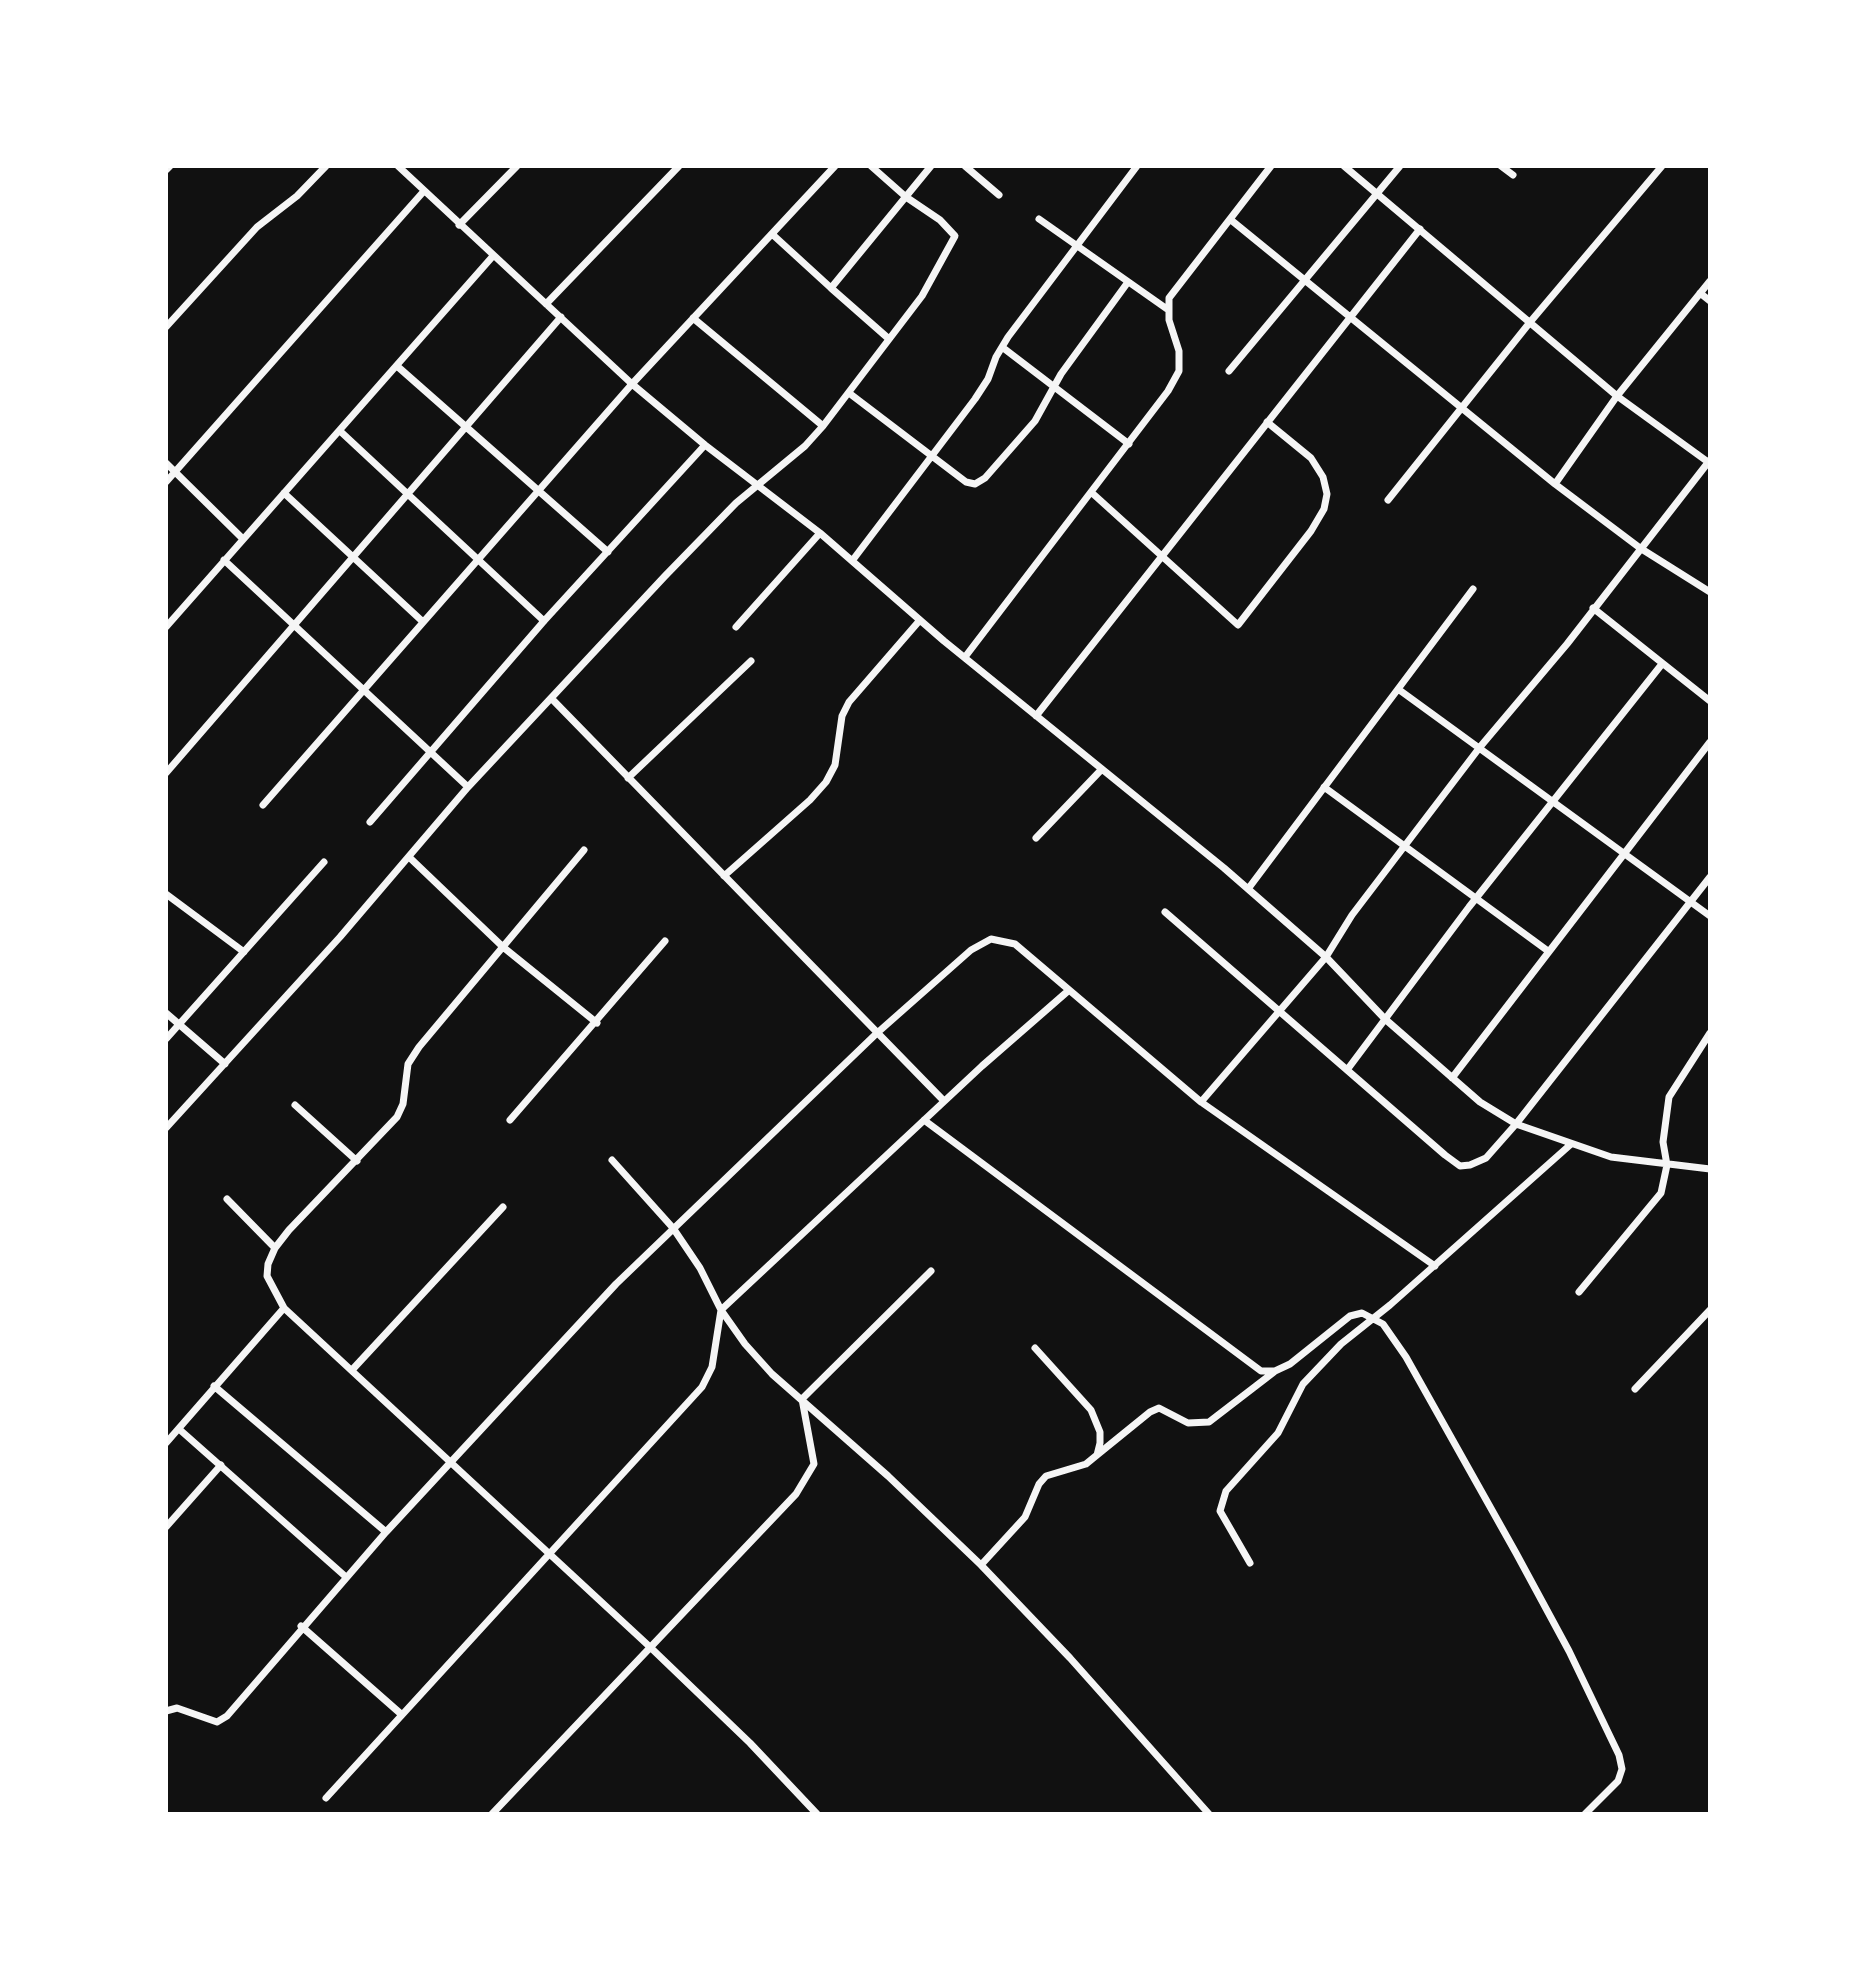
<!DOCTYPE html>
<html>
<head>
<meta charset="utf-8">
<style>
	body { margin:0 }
	#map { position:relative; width:1876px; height:1980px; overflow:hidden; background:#111; font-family:Signika,sans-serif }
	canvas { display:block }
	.frame { position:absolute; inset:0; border:168px solid #fff; pointer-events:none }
</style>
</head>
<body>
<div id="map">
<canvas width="1876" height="1980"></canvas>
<div class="frame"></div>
</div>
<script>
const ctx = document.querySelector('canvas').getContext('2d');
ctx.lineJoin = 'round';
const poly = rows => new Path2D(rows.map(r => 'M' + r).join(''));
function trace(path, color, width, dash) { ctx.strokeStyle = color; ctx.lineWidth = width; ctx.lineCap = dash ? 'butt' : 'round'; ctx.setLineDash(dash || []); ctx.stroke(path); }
const minor = poly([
	[398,166,632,384,705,445,820,533,944,641,1224,868,1326,957,1385,1019,1480,1102,1516,1124,1611,1157,1710,1169],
	[965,166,999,195],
	[1344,166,1617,396,1708,462],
	[1501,166,1513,175],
	[166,170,170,166],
	[1039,219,1167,309],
	[1231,220,1555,484,1640,548,1710,592],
	[459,225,517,166],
	[772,234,831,288],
	[1700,293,1710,301],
	[546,304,679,166],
	[693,318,823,426],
	[166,327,257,227,297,196,326,166],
	[889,339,831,288,931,166],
	[1002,347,1129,444],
	[397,366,608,552],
	[1229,371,1400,166],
	[849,393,966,482,975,484,985,478,1035,421,1061,374,1128,282],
	[340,431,544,621],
	[166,463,243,539],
	[166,482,424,191],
	[1555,484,1617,396,1710,281],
	[1091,492,1238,625,1311,531,1324,509,1327,494,1323,477,1311,458,1267,422],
	[284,493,422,621],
	[1388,500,1531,321,1662,166],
	[224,560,468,787],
	[852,561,975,399,988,379,996,357,1008,337,1137,166],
	[1593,608,1710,701],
	[166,627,493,256],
	[736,627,820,533],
	[965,657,1168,391,1179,371,1179,351,1169,320,1169,298,1271,166],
	[1398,689,1710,916],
	[551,698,944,1101],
	[1036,716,1420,229],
	[166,773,561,317],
	[628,778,751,661],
	[1324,787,1548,951],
	[263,805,632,384,835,166],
	[370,822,544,621,705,445],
	[1036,838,1102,769],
	[584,850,419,1047,408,1064,403,1104,397,1117,289,1230,275,1248,268,1264,267,1276,284,1308,650,1647,750,1743,817,1814],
	[409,857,503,947,597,1023],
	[724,876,810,800,826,782,835,765,842,716,849,702,920,620],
	[1248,889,1473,589],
	[166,894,244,952],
	[1165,912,1445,1155,1460,1166,1470,1165,1486,1158,1516,1124,1710,877],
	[166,1013,225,1064],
	[166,1039,324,862],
	[1347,1070,1469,907,1662,664],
	[1452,1078,1710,742],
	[1201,1102,1326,957,1352,915,1480,747,1567,644,1710,460],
	[295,1105,357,1161],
	[510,1120,665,941],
	[924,1120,1261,1371,1275,1371,1290,1364,1350,1316,1362,1313,1383,1324,1406,1357,1516,1553,1569,1651,1619,1755,1622,1769,1618,1781,1585,1814],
	[166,1128,340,937,468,787,665,576,736,503,805,446,823,426,922,296,955,236,940,220,906,197,871,166],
	[612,1160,673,1228,700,1268,721,1310,745,1344,772,1374,888,1476,981,1565,1070,1658,1209,1814],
	[227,1199,275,1248],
	[1579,1292,1661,1193,1667,1165,1663,1142,1669,1097,1710,1033],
	[352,1370,503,1207],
	[214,1386,386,1532],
	[1635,1389,1710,1310],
	[179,1429,346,1577],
	[166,1443,284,1308],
	[1097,1455,1150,1412,1159,1408,1188,1423,1209,1422,1274,1372],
	[166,1527,221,1465],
	[1250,1563,1220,1511,1226,1491,1278,1433,1303,1384,1341,1344,1390,1305,1570,1145],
	[981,1565,1025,1517,1039,1484,1046,1476,1086,1464,1097,1455,1100,1443,1100,1432,1091,1410,1035,1348],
	[301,1626,401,1714],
	[166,1711,177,1708,217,1722,227,1716,386,1532,616,1284,876,1034,971,950,991,939,1015,944,1201,1102,1435,1266],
	[326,1798,702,1387,712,1367,721,1310,982,1066,1068,991],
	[492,1814,796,1494,814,1464,802,1399,931,1271]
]);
trace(minor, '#f5f5f5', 7);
</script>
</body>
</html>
